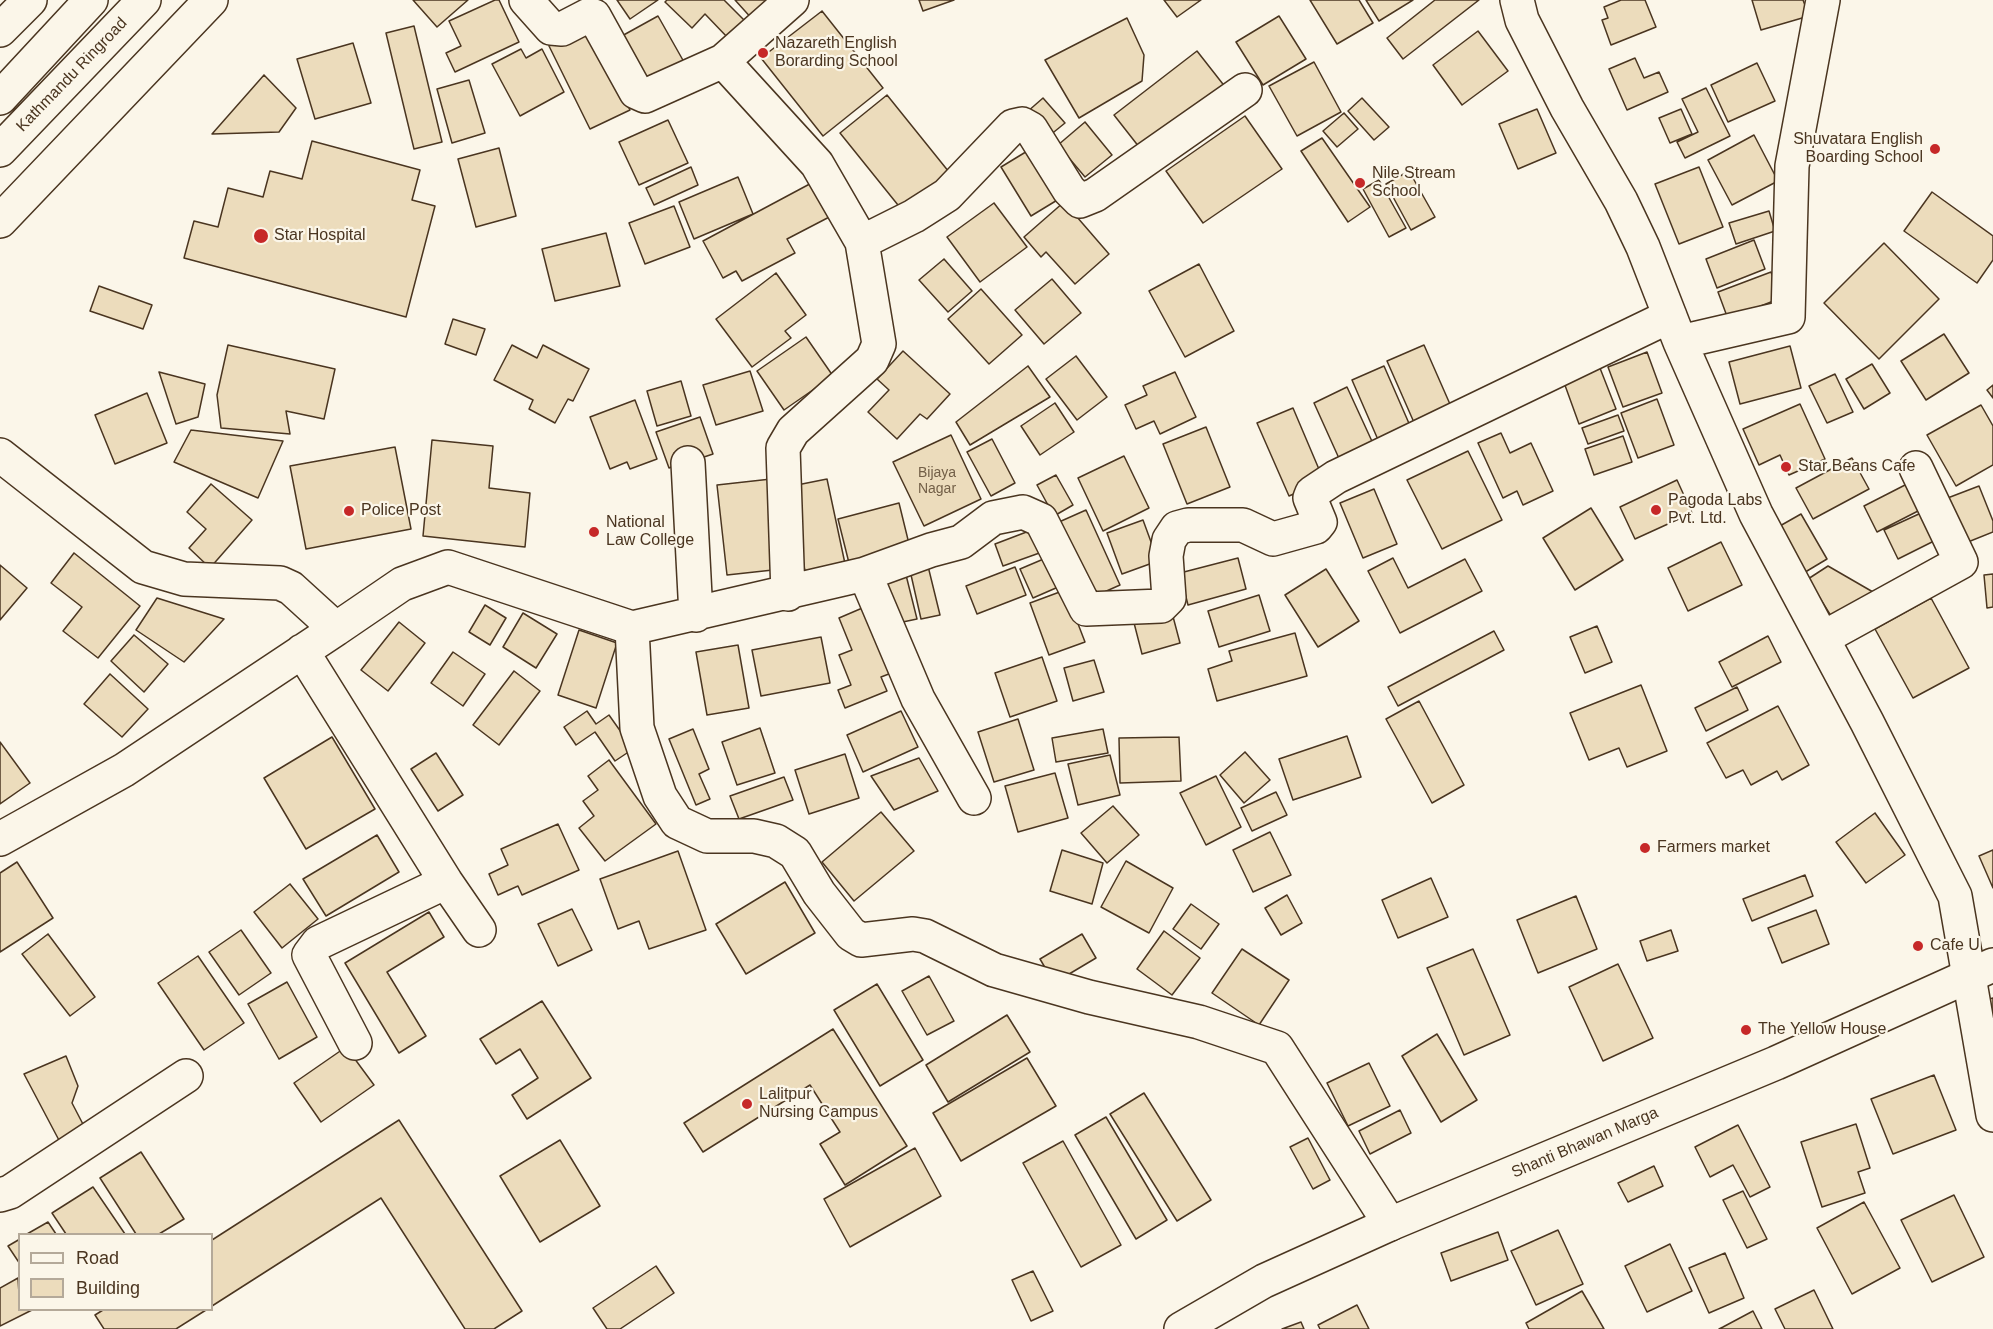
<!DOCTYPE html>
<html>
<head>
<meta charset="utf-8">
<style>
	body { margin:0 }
	#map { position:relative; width:1993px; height:1329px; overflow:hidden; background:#fbf6e9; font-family:Arial,sans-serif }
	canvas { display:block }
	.legend { position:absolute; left:18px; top:1233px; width:195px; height:78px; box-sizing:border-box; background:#fbf6e9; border:2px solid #b4a999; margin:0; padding:8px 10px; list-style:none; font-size:18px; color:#4a3520 }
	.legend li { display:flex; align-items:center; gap:12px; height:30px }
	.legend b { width:30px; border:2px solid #b4a999 }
</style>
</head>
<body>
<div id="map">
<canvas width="1993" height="1329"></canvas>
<ul class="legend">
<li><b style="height:8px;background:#fbf6e9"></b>Road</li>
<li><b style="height:16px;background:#ecdcbc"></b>Building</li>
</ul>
</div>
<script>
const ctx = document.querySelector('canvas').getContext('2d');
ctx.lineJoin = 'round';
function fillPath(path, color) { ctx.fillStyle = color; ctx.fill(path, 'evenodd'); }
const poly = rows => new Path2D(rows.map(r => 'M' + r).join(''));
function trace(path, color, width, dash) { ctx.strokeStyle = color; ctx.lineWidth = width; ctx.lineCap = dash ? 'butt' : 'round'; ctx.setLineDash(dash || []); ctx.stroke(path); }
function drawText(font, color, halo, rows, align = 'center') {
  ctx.font = font + ' Arial,sans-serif'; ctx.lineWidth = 4.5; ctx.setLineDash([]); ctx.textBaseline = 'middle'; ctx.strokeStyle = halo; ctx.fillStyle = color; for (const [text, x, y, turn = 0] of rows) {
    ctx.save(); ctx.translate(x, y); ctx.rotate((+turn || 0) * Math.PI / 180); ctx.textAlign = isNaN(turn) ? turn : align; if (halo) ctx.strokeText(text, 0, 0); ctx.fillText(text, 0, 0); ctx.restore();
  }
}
const building = poly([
	[413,0,468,0,437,27,413,0],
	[495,0,499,0,519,42,455,72,446,53,461,46,449,21,495,0],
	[617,0,658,0,630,19,617,0],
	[667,0,724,0,746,22,729,39,705,14,692,28,665,2,667,0],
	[735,0,770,0,754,21,735,0],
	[919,0,954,0,923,11,919,0],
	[1164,0,1201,0,1177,17,1164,0],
	[1310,0,1359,0,1373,23,1337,44,1310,0],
	[1366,0,1413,0,1379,21,1366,0],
	[1435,0,1479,0,1403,59,1387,38,1435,0],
	[1621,0,1645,0,1656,27,1611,45,1602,20,1608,18,1604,7,1621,0],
	[1752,0,1803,0,1809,16,1761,30,1752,0],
	[822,11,883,88,823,136,761,58,822,11],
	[658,16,684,62,646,84,620,37,658,16],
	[1279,16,1306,59,1263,85,1236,42,1279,16],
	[1127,18,1144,55,1142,81,1079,118,1045,60,1127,18],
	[414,26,442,142,414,149,386,33,414,26],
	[588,26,630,110,590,129,549,46,588,26],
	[1478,31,1508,71,1462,105,1433,65,1478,31],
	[353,43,371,103,315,119,297,59,353,43],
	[521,49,526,58,542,49,564,92,520,116,492,64,521,49],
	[1197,51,1226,88,1143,152,1114,115,1197,51],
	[1635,58,1644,78,1659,72,1668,92,1627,110,1609,69,1635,58],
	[1314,62,1341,112,1297,136,1269,86,1314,62],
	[1757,63,1775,101,1728,122,1711,85,1757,63],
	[264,75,296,108,279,132,212,134,264,75],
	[469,80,485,133,452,143,437,89,469,80],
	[1706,88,1730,136,1685,158,1677,142,1698,132,1682,99,1706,88],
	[887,95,949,172,902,210,840,133,887,95],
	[1043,98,1065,123,1049,136,1027,112,1043,98],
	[1362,98,1389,127,1374,140,1348,111,1362,98],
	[1537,109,1556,153,1518,169,1499,124,1537,109],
	[1681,109,1692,134,1670,143,1659,118,1681,109],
	[1344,113,1358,129,1337,147,1323,131,1344,113],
	[1245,116,1282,169,1203,223,1166,171,1245,116],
	[668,120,688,163,639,185,619,142,668,120],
	[1085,122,1112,155,1085,177,1058,145,1085,122],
	[1754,135,1778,181,1732,205,1708,160,1754,135],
	[1322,138,1370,207,1348,222,1301,151,1322,138],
	[312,141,420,170,412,200,435,206,406,317,184,258,194,221,218,227,228,188,263,197,270,171,302,179,312,141],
	[499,148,516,216,476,227,458,159,499,148],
	[1029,150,1059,199,1031,216,1001,167,1029,150],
	[691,167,698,185,654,205,646,188,691,167],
	[1699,167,1723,227,1679,244,1655,184,1699,167],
	[1409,171,1435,217,1411,230,1386,184,1409,171],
	[738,177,753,214,694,239,679,202,738,177],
	[819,179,837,213,787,239,795,253,742,281,736,271,723,278,703,241,819,179],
	[1379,180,1406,228,1389,237,1363,189,1379,180],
	[1932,192,1993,236,1993,260,1977,283,1904,231,1932,192],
	[1064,202,1109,254,1075,284,1046,252,1041,257,1024,237,1064,202],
	[994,203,1027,247,980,282,947,237,994,203],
	[674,206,690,247,645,264,629,223,674,206],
	[1769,211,1775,231,1736,244,1729,223,1769,211],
	[606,233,620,286,555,301,542,249,606,233],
	[1754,240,1765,269,1717,288,1706,259,1754,240],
	[1884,243,1939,299,1879,359,1824,303,1884,243],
	[944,259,972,291,948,312,919,280,944,259],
	[1199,264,1234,331,1185,357,1149,291,1199,264],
	[1771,272,1781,298,1728,319,1718,292,1771,272],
	[776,273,806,315,785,331,791,338,752,367,716,319,776,273],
	[1052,279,1081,313,1044,344,1015,310,1052,279],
	[99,286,152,305,143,329,90,311,99,286],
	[981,289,1022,335,989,364,948,319,981,289],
	[453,319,485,329,476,355,445,344,453,319],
	[1944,334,1969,373,1926,400,1901,361,1944,334],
	[806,337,833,376,784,410,757,371,806,337],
	[228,345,335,369,324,419,286,411,290,434,221,428,217,395,228,345],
	[512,345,537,358,543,345,589,369,573,401,568,399,555,423,529,409,533,400,494,380,512,345],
	[1424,345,1453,411,1416,427,1387,361,1424,345],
	[1790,346,1801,388,1740,404,1729,362,1790,346],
	[903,351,950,394,927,419,920,414,897,439,868,412,889,390,877,379,903,351],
	[1647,352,1662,393,1623,407,1608,367,1647,352],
	[1076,356,1107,397,1077,420,1046,379,1076,356],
	[1598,363,1616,409,1579,424,1562,377,1598,363],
	[1872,364,1890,393,1864,409,1846,379,1872,364],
	[1028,366,1050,397,970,445,956,422,1028,366],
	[1384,366,1411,428,1379,442,1352,380,1384,366],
	[750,371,763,411,716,425,703,385,750,371],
	[159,372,205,384,198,417,176,424,159,372],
	[1175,372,1196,417,1160,434,1154,421,1136,429,1125,405,1147,395,1143,386,1175,372],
	[1835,374,1853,412,1827,423,1809,386,1835,374],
	[681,381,691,416,657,426,647,391,681,381],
	[1993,385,1993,398,1987,390,1993,385],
	[1347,387,1376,450,1342,465,1314,403,1347,387],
	[147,393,167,443,115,464,95,415,147,393],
	[1657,399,1674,445,1638,458,1621,413,1657,399],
	[635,400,657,459,630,469,627,462,610,469,590,417,635,400],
	[1055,403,1074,432,1040,455,1021,426,1055,403],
	[1800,404,1825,459,1789,475,1780,455,1759,465,1743,429,1800,404],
	[1981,405,1993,426,1993,465,1956,486,1927,435,1981,405],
	[1293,408,1324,481,1289,496,1257,423,1293,408],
	[1618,415,1624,431,1588,444,1582,428,1618,415],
	[700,417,713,454,692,461,687,448,674,453,679,464,669,468,656,432,700,417],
	[1206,427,1230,487,1187,504,1163,444,1206,427],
	[191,430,283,441,258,498,174,462,191,430],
	[1501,433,1510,453,1531,443,1553,491,1523,505,1517,491,1503,498,1478,443,1501,433],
	[951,435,981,499,924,526,893,462,951,435],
	[1623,436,1632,462,1594,475,1585,449,1623,436],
	[992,439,1015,483,991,496,967,452,992,439],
	[432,440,493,446,489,488,530,493,525,547,423,536,432,440],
	[395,447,411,529,306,549,290,466,395,447],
	[1468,451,1502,520,1442,549,1407,480,1468,451],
	[1124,456,1149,508,1103,531,1078,478,1124,456],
	[1852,458,1869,489,1813,519,1796,488,1852,458],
	[1056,475,1073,505,1054,516,1037,485,1056,475],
	[771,479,782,569,727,575,717,485,771,479],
	[827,479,847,573,805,571,787,487,827,479],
	[1677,480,1692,513,1635,539,1620,507,1677,480],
	[211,484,252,520,210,568,189,548,206,529,187,512,211,484],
	[1907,484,1920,510,1877,532,1864,506,1907,484],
	[1979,486,1993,521,1993,532,1963,544,1945,499,1979,486],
	[1374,489,1397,544,1363,558,1340,503,1374,489],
	[899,503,911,552,850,567,838,519,899,503],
	[1591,508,1623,560,1575,590,1543,538,1591,508],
	[1086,510,1120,585,1093,597,1059,522,1086,510],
	[1921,513,1934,541,1898,559,1884,530,1921,513],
	[1801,514,1827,559,1797,577,1771,531,1801,514],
	[1143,520,1158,561,1122,574,1107,533,1143,520],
	[1037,528,1045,551,1003,566,995,544,1037,528],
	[1721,542,1742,585,1688,611,1668,568,1721,542],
	[74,553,140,606,98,658,63,631,82,607,51,583,74,553],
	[1053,555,1065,584,1033,598,1020,569,1053,555],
	[1238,558,1246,589,1188,605,1180,573,1238,558],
	[1393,558,1408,588,1465,559,1482,591,1400,633,1368,571,1393,558],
	[927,562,940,615,921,619,909,566,927,562],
	[0,565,27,588,0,620,0,565],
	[1828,566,1873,592,1831,616,1808,579,1828,566],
	[904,567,917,619,898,623,884,572,904,567],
	[1015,567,1026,595,977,614,966,586,1015,567],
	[1326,569,1359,621,1318,647,1285,595,1326,569],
	[1993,574,1993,607,1987,608,1984,575,1993,574],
	[1065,590,1085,642,1049,655,1030,603,1065,590],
	[1259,595,1270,631,1219,647,1208,611,1259,595],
	[157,598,224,619,184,662,136,630,157,598],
	[1931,598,1969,668,1913,698,1875,629,1931,598],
	[485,605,506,618,490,645,469,632,485,605],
	[867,606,894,672,881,677,887,691,845,708,838,690,851,685,839,655,852,650,839,618,867,606],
	[1171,609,1180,643,1142,654,1133,619,1171,609],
	[523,613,557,634,536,668,503,647,523,613],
	[399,622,425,643,388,691,361,670,399,622],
	[1597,626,1612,662,1585,673,1570,637,1597,626],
	[579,630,617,643,596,708,558,695,579,630],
	[1494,631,1504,650,1398,706,1388,687,1494,631],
	[1295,633,1307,676,1217,701,1208,669,1232,661,1229,651,1295,633],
	[134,635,168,664,144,692,111,661,134,635],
	[1768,636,1781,662,1732,687,1719,662,1768,636],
	[821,637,830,683,761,696,752,650,821,637],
	[738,645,749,708,707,715,696,652,738,645],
	[453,652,485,674,463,706,431,683,453,652],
	[1042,657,1057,701,1010,717,995,673,1042,657],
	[1094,660,1104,692,1073,701,1064,668,1094,660],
	[514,671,540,691,499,745,473,725,514,671],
	[110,674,148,709,122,737,84,704,110,674],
	[1641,685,1667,751,1627,767,1619,748,1589,760,1570,713,1641,685],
	[1737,687,1748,710,1706,731,1695,708,1737,687],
	[1419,701,1464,785,1432,803,1386,719,1419,701],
	[1778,706,1809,765,1782,780,1777,771,1751,785,1743,770,1726,778,1707,743,1778,706],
	[587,711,596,724,609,715,633,749,615,761,595,732,576,745,564,727,587,711],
	[901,711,918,747,863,772,847,735,901,711],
	[1018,719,1034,770,994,782,978,732,1018,719],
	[760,728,775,773,737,785,722,742,760,728],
	[693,729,709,769,699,774,710,799,696,805,669,739,693,729],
	[1103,729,1108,753,1056,762,1052,738,1103,729],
	[1347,736,1361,777,1293,800,1279,759,1347,736],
	[332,737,375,809,306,849,264,778,332,737],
	[1179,737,1181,781,1120,783,1119,738,1179,737],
	[0,742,30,783,0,804,0,742],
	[1245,752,1270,780,1244,803,1220,775,1245,752],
	[436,753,463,795,438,811,411,769,436,753],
	[845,754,859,798,809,814,795,770,845,754],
	[1110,755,1120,795,1078,805,1068,764,1110,755],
	[919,758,938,791,894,810,871,776,919,758],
	[609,760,656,824,605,861,579,828,594,816,583,801,598,790,588,776,609,760],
	[1055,773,1068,818,1018,832,1005,786,1055,773],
	[1216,776,1241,827,1206,845,1180,793,1216,776],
	[784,777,793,800,739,819,730,796,784,777],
	[1276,792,1287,815,1252,831,1241,808,1276,792],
	[1113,806,1139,835,1107,863,1081,833,1113,806],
	[881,812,914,851,854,901,822,862,881,812],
	[1875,813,1905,855,1866,883,1836,842,1875,813],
	[558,824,579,870,522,895,518,886,498,895,489,874,508,865,501,849,558,824],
	[1270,832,1291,875,1253,892,1233,850,1270,832],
	[377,835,399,872,326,916,303,879,377,835],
	[1062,850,1103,863,1092,904,1050,891,1062,850],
	[1993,850,1993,888,1979,856,1993,850],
	[678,851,706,930,649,949,639,921,618,929,600,879,678,851],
	[1126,861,1173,888,1149,933,1101,907,1126,861],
	[17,862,53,918,0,952,0,873,17,862],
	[1805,875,1813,896,1752,921,1743,899,1805,875],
	[1431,878,1448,917,1398,938,1382,900,1431,878],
	[785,882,815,933,746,974,716,924,785,882],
	[290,884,318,919,282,948,254,912,290,884],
	[1287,895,1302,923,1281,935,1265,908,1287,895],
	[1576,896,1597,949,1538,973,1517,920,1576,896],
	[1191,904,1219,924,1201,949,1173,929,1191,904],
	[572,909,592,950,558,966,538,924,572,909],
	[1816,910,1829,944,1782,963,1768,928,1816,910],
	[429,912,444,937,387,972,426,1036,399,1053,345,963,429,912],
	[241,930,271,973,239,995,209,952,241,930],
	[1671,930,1678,951,1647,961,1640,941,1671,930],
	[1164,931,1200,958,1172,995,1137,969,1164,931],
	[48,934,95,997,70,1016,22,954,48,934],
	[1082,934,1096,958,1054,983,1040,959,1082,934],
	[1242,949,1289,980,1259,1025,1212,993,1242,949],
	[1473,949,1510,1035,1464,1055,1427,968,1473,949],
	[198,956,244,1023,204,1050,158,983,198,956],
	[1618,964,1653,1038,1603,1061,1569,987,1618,964],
	[929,976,954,1021,927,1035,902,991,929,976],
	[287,982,317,1037,279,1059,248,1004,287,982],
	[877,984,923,1060,880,1086,834,1010,877,984],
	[1993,998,1993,1037,1986,1000,1993,998],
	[542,1001,591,1078,527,1119,512,1095,538,1078,520,1049,496,1064,480,1039,542,1001],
	[1007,1015,1030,1052,948,1102,926,1065,1007,1015],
	[833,1029,907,1146,845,1185,820,1144,840,1132,810,1085,703,1152,684,1123,833,1029],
	[1437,1034,1477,1100,1441,1122,1402,1056,1437,1034],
	[346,1047,374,1085,321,1122,294,1083,346,1047],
	[66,1056,78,1086,72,1103,86,1130,61,1144,24,1074,66,1056],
	[1027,1058,1056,1106,961,1161,933,1113,1027,1058],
	[1369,1063,1390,1106,1348,1126,1327,1083,1369,1063],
	[1934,1075,1956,1130,1893,1154,1871,1099,1934,1075],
	[1144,1093,1211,1200,1177,1221,1110,1114,1144,1093],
	[1400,1110,1411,1133,1370,1154,1359,1131,1400,1110],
	[1106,1117,1167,1220,1136,1239,1075,1135,1106,1117],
	[399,1120,522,1311,494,1329,465,1329,381,1198,212,1306,212,1240,399,1120],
	[1856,1124,1870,1168,1858,1172,1865,1193,1822,1207,1801,1142,1856,1124],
	[1738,1125,1770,1187,1750,1197,1733,1165,1710,1177,1695,1147,1738,1125],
	[1308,1138,1330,1180,1313,1189,1290,1147,1308,1138],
	[560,1140,600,1206,540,1242,500,1176,560,1140],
	[1063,1141,1121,1245,1081,1267,1023,1163,1063,1141],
	[915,1148,941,1196,850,1247,824,1199,915,1148],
	[141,1152,184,1219,159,1234,136,1234,100,1178,141,1152],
	[1654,1166,1663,1186,1628,1202,1618,1183,1654,1166],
	[93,1187,125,1234,66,1234,52,1213,93,1187],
	[1743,1191,1767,1239,1747,1248,1723,1200,1743,1191],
	[1954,1195,1984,1257,1932,1282,1901,1220,1954,1195],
	[1864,1202,1900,1268,1852,1294,1817,1228,1864,1202],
	[48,1222,56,1234,27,1234,48,1222],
	[1558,1230,1583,1284,1536,1305,1511,1251,1558,1230],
	[1498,1232,1508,1260,1451,1281,1441,1253,1498,1232],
	[20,1239,20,1264,8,1246,20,1239],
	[1670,1244,1692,1291,1647,1312,1625,1266,1670,1244],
	[1725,1253,1744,1298,1709,1313,1689,1268,1725,1253],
	[656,1266,674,1293,620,1329,607,1329,593,1308,656,1266],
	[1033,1271,1053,1311,1031,1321,1012,1280,1033,1271],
	[18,1278,20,1310,32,1310,0,1326,0,1288,18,1278],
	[1814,1290,1833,1329,1785,1329,1775,1309,1814,1290],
	[1582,1291,1604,1329,1529,1329,1526,1323,1582,1291],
	[1357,1305,1369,1329,1320,1329,1318,1325,1357,1305],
	[103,1310,206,1310,176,1329,104,1329,95,1315,103,1310],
	[1753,1311,1762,1329,1719,1329,1723,1327,1753,1311],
	[1301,1322,1304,1329,1282,1329,1301,1322]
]);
const minor = poly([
	[526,0,551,28,562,29,589,15,594,16,636,92,645,96,723,61,817,164,862,242,879,344,872,360,793,431,783,448,788,594],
	[1517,0,1522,20,1567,108,1621,201,1643,247,1680,342,1756,514,1867,722,1955,896,1993,1115],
	[723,61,792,0],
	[862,242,914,216,947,195,1013,126,1022,124,1031,129,1069,190,1080,201,1095,195,1245,90],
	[1680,342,1788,317,1792,166,1823,0],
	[0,455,143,567,184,579,280,583,291,588,336,629,124,770,0,839],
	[688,463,696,615],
	[865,574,918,699,974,798],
	[632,628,637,728,660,796,677,822,707,836,754,836,776,841,795,853,819,893,851,934,861,940,913,934,925,936,994,970,1089,997,1199,1022,1277,1048,1390,1224],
	[336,629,402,584,448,567,632,628,865,574,931,550,961,542,993,518,1023,512,1041,520,1086,609,1161,606,1169,598,1166,556,1169,540,1177,528,1188,525,1243,525,1273,539,1316,527,1320,522,1310,498,1312,493,1336,477,1670,316],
	[1823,638,1961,562,1916,468],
	[302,651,446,882,479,930],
	[355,1043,309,955,318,943,446,882],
	[0,1195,10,1192,186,1076]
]);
const major = poly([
	[0,30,30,0],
	[0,221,211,0],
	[1181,1329,1264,1281,1390,1224,1776,1063,1993,965]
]);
const highway = poly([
	[0,98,91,0],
	[0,150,144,0]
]);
const markers = [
	[763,53,6,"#c62828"],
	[1935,149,6,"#c62828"],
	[1360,183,6,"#c62828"],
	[261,236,8,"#c62828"],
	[1786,467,6,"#c62828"],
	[1656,510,6,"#c62828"],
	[349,511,6,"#c62828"],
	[594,532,6,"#c62828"],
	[1645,848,6,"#c62828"],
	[1918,946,6,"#c62828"],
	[1746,1030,6,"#c62828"],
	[747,1104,6,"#c62828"]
];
const numberNames = [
	["Bijaya",937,473],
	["Nagar",937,489]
];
const poiNames = [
	["Nazareth English",775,44],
	["Borarding School",775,62],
	["Shuvatara English",1923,140,"right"],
	["Boarding School",1923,158,"right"],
	["Nile Stream",1372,174],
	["School",1372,192],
	["Star Hospital",274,236],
	["Star Beans Cafe",1798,467],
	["Pagoda Labs",1668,501],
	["Pvt. Ltd.",1668,519],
	["Police Post",361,511],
	["National",606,523],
	["Law College",606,541],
	["Farmers market",1657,848],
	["Cafe U",1930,946],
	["The Yellow House",1758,1030],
	["Lalitpur",759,1095],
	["Nursing Campus",759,1113]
];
const streetNames = [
	["Kathmandu Ringroad",72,75,-46],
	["Shanti Bhawan Marga",1585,1143,-23]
];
fillPath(building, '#ecdcbc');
trace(building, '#4a3520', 1.5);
trace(minor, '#4a3520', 36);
trace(major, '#4a3520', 36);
trace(highway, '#4a3520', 36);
trace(minor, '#fbf6e9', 33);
trace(major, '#fbf6e9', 33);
trace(highway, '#fbf6e9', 33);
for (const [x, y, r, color] of markers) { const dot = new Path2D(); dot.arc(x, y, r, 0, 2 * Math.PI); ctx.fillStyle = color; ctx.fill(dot); trace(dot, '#fbf6e9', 2); }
drawText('14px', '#725f47', null, numberNames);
drawText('16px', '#4a3520', '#fbf6e9', poiNames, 'left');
drawText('16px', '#4a3520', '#fbf6e9', streetNames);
</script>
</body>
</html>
